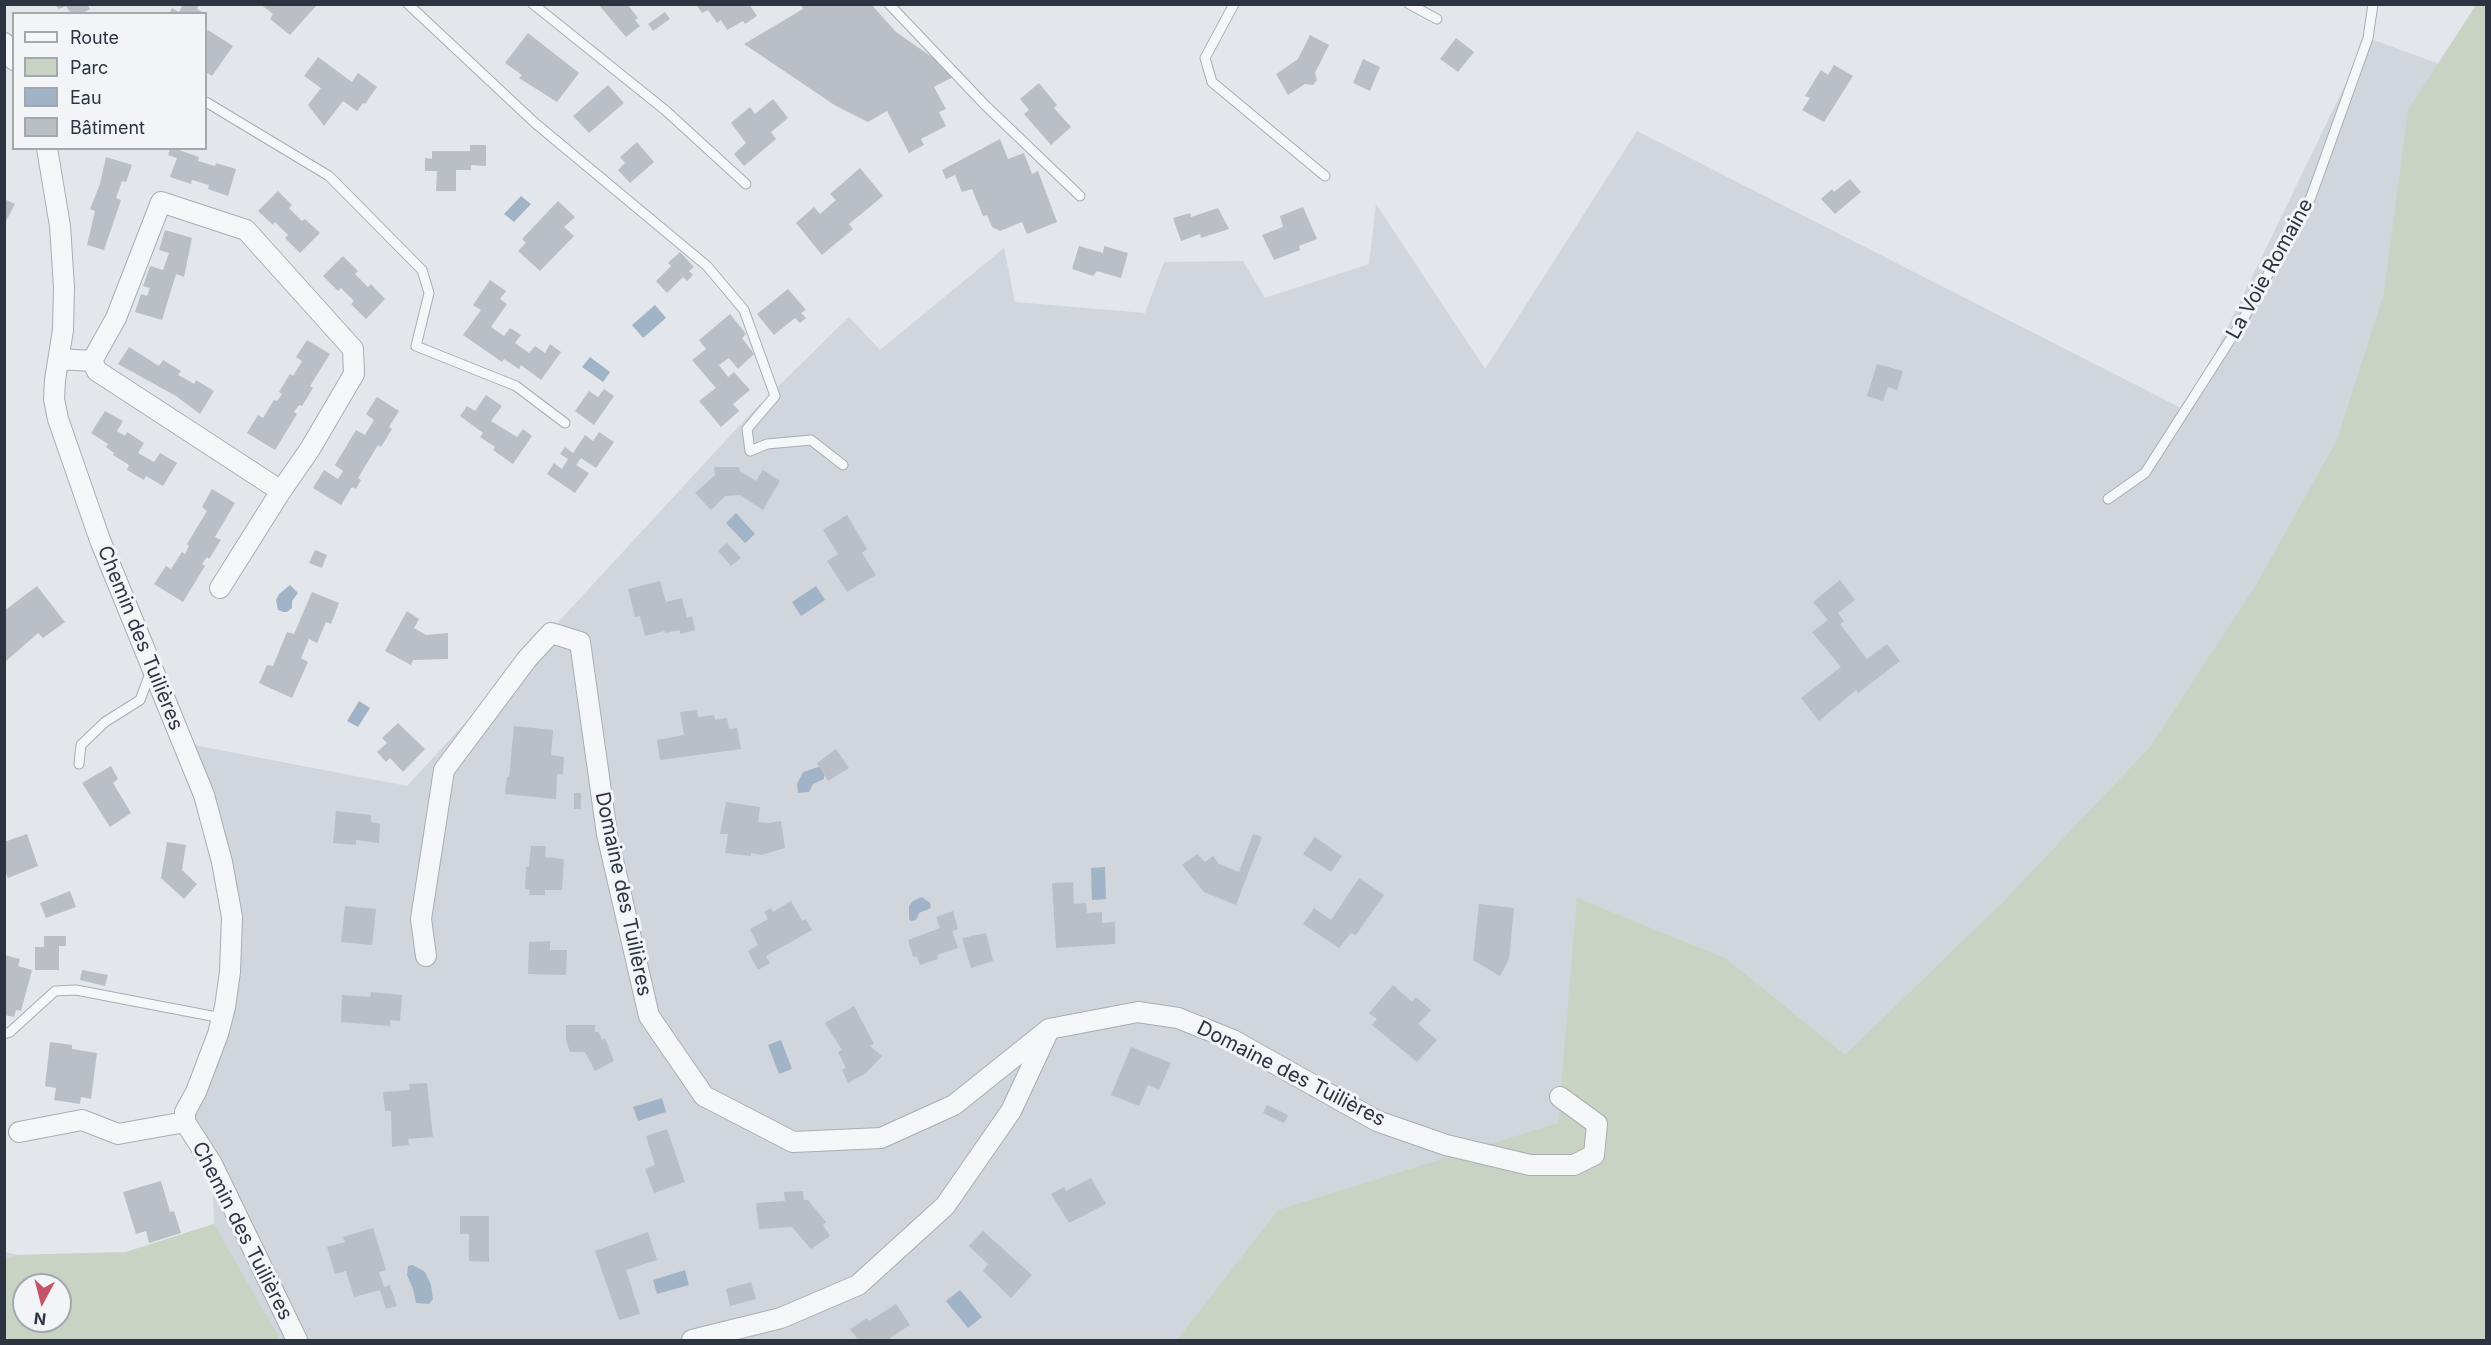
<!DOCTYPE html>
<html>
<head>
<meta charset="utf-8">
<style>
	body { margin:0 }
	#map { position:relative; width:2491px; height:1345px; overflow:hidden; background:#e3e6ea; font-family:Inter,sans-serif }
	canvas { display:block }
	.frame { position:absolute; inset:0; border:6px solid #2c3441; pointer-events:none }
	.legend { position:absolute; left:12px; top:12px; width:195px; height:138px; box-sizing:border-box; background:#f2f4f7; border:2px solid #a3a7ae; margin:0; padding:8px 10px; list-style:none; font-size:18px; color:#2c3441 }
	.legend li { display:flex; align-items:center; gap:12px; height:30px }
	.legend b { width:30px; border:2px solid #a3a7ae }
	.north { position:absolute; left:12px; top:1273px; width:60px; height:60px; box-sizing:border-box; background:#f2f4f7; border:2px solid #a3a7ae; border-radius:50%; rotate:187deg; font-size:16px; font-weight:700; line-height:24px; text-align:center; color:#2c3441 }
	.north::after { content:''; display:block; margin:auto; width:21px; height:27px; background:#c55266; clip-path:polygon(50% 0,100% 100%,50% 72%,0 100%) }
</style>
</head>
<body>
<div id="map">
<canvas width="2491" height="1345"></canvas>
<div class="frame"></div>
<ul class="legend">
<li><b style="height:8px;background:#f5f6f8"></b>Route</li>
<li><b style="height:16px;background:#c8d3c4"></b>Parc</li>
<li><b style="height:16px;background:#a1b4c7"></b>Eau</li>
<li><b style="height:16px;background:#babfc6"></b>Bâtiment</li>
</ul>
<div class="north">N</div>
</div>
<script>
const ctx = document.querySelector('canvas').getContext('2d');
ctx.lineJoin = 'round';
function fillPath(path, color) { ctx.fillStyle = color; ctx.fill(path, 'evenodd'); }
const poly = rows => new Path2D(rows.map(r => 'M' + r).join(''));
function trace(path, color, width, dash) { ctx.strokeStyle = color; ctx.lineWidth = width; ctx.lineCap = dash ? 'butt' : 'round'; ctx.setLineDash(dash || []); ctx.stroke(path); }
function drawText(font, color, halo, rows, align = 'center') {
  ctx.font = font + ' Inter,sans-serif'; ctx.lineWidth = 6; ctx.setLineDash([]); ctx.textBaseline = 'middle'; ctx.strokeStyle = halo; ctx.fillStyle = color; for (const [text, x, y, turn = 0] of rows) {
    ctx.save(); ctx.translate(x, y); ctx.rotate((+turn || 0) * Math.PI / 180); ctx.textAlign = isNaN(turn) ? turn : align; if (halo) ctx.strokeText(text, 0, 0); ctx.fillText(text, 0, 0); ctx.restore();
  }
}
const built = poly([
	[2368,38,2486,81,2486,1340,5,1340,4,1252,19,1255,126,1252,214,1224,212,1164,185,1122,218,1034,232,917,183,743,407,786,751,413,849,317,880,350,1004,248,1015,302,1145,313,1164,262,1243,261,1265,298,1369,264,1376,204,1485,369,1637,131,2187,411],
	[24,1285,60,1285,60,1321,24,1321]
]);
const green = poly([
	[2476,5,2486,5,2486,1340,1177,1340,1278,1210,1558,1123,1577,898,1725,958,1845,1055,2003,902,2150,747,2256,585,2337,440,2384,293,2408,110],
	[214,1224,280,1340,5,1340,5,1258,19,1255,126,1252],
	[24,1285,60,1285,60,1321,24,1321]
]);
const water = poly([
	[521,196,531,204,514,222,504,214],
	[655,305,666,318,643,338,632,325],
	[590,357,610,372,603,382,582,367],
	[736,513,755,534,745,543,726,523],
	[290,585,298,593,292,601,292,608,287,612,283,612,278,610,276,600,279,594],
	[816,586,825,600,801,616,792,602],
	[359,701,370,708,358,727,347,721],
	[818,767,824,768,824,779,813,784,809,792,798,793,797,784,803,772],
	[1105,867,1106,899,1092,900,1091,868],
	[922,897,930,903,931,908,919,913,916,920,911,921,909,919,909,906,913,901],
	[781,1040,792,1069,779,1074,768,1045],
	[662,1098,666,1112,638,1121,633,1107],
	[413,1265,425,1272,431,1285,433,1299,429,1304,416,1303,413,1289,407,1275,408,1266],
	[685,1270,689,1285,657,1294,653,1280],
	[960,1290,982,1317,968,1328,946,1301]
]);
const building = poly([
	[54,4,87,4,90,9,82,14,71,14,66,6,59,9],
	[183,4,195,4,198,6,197,9,205,14,169,14,172,8,179,12],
	[260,4,313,4,316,6,290,35,270,19,273,14],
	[598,4,627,4,638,18,635,20,640,26,626,37],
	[696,4,749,4,757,16,745,24,743,21,727,30,721,20,717,23,708,10,702,13],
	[801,4,871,4,896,32,942,64,953,77,934,87,946,109,939,112,946,126,921,139,924,145,909,153,887,111,868,122,836,106,744,44,803,9],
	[665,12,670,19,653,31,648,24],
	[208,30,233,46,212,76,206,72,206,35],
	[528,33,579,73,557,102,519,78,522,75,505,63],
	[1310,35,1329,45,1315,73,1317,80,1313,85,1305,84,1288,95,1276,74,1298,59],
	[1456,38,1474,52,1458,72,1440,59],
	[318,57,352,82,358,73,377,87,365,104,363,103,357,111,343,101,324,126,308,105,321,88,304,76],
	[1363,59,1380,67,1370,91,1353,83],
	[1834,65,1853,76,1824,122,1802,110,1810,98,1805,96,1821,70,1828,75],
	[1039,83,1057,105,1054,108,1071,127,1051,145,1024,114,1029,110,1020,99],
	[608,85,624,103,589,133,573,116],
	[773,99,788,118,771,132,776,139,744,166,734,154,746,143,731,123,750,107,755,114],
	[1000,139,1008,159,1024,153,1032,174,1038,171,1057,222,1027,234,1022,222,1000,231,992,227,987,215,983,216,972,189,962,192,955,175,946,179,942,170],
	[637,142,654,162,630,183,618,170,625,163,620,157],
	[470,145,486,145,486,166,471,165,471,170,456,170,456,191,436,191,437,171,425,171,425,158,432,159,432,151,470,151],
	[170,148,179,148,179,150,199,157,198,161,215,166,216,163,236,169,228,196,208,189,209,185,192,180,191,184,170,177,177,158,168,155],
	[106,157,132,165,126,182,122,181,116,198,121,200,104,250,87,245,95,211,90,209,100,184],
	[860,168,883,196,849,224,853,229,822,255,796,223,814,207,820,214,836,200,830,194],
	[1850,179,1861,192,1835,214,1821,199,1832,189,1834,192],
	[278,191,292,205,289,208,302,221,305,219,320,233,300,253,285,238,288,235,275,222,273,225,258,211],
	[4,199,15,204,4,225],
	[558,201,575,217,564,227,574,236,540,271,518,251,526,243,522,239],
	[1303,207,1317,239,1299,246,1300,250,1274,260,1262,235,1283,227,1280,216],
	[1218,208,1229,229,1201,238,1200,234,1181,241,1173,218,1190,213,1191,217],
	[165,230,192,238,184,277,176,274,162,320,135,312,141,294,147,296,150,288,143,286,150,266,163,270,169,253,159,250],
	[1079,246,1103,253,1104,246,1128,253,1121,278,1097,271,1093,276,1072,269],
	[680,252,694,267,689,271,693,275,687,281,683,277,667,293,656,281,671,266,668,263],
	[343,256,358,271,355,274,368,287,371,284,385,299,366,319,351,304,354,301,341,288,338,291,323,276],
	[490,280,506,291,500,299,507,304,491,327,504,336,510,328,521,335,515,343,529,353,535,346,545,353,550,344,561,352,541,380,521,365,519,369,504,359,502,362,463,335,481,310,473,305],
	[788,289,806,310,801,313,806,318,800,323,795,318,774,335,757,314],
	[730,314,746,334,742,338,754,354,738,369,729,358,719,365,728,377,734,372,750,390,733,404,739,411,721,427,699,401,716,388,692,360,706,349,699,340],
	[307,340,330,354,310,386,313,388,302,406,299,405,294,412,297,414,275,450,247,433,258,415,263,418,274,400,277,401,282,394,279,392,290,374,293,376,302,361,296,357],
	[129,347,159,366,163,360,181,371,178,375,186,379,194,384,196,380,214,391,200,414,176,396,118,364],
	[1877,364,1903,371,1897,390,1888,387,1883,401,1867,396],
	[604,389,614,396,594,425,575,411,589,391,598,397],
	[486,395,502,406,491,421,517,437,523,429,532,436,513,464,493,450,495,447,480,437,483,433,460,416,467,406,475,411],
	[377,397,399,411,389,427,392,429,381,447,378,445,358,478,361,480,356,489,352,487,341,505,313,488,324,470,338,479,343,471,335,465,356,430,365,435,374,420,366,414],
	[105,411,123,421,117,431,125,436,127,432,144,443,138,453,154,462,160,453,177,463,163,486,146,476,144,480,127,470,129,465,113,455,114,453,106,447,108,444,91,433],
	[599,432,614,442,596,468,581,458,576,465,589,473,575,493,547,474,554,463,562,469,568,459,560,454,565,447,573,453,585,435,593,441],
	[714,467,739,467,740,471,756,481,763,470,780,481,763,510,740,495,725,496,711,510,695,493,715,475],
	[212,489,235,503,215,537,221,540,209,559,207,557,202,564,205,566,183,602,154,584,166,566,171,569,182,552,185,554,189,546,187,544,207,511,202,507],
	[847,515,867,549,862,553,876,575,847,592,827,561,838,554,823,530],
	[727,543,741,558,731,566,718,551],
	[315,550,327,555,322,568,309,563],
	[1840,580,1855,600,1838,613,1844,621,1840,624,1867,659,1887,644,1900,661,1858,693,1856,690,1819,721,1801,698,1841,667,1812,632,1828,620,1813,602],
	[660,581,666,602,682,598,687,618,692,616,695,630,680,634,680,630,665,633,665,631,645,636,640,616,635,617,628,589],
	[37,586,65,622,43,638,38,633,5,662,4,611],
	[312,592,339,603,331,624,326,622,317,643,309,639,301,658,308,662,292,698,259,683,267,665,273,666,287,632,294,634],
	[407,611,419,619,414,628,426,635,448,633,448,659,413,660,411,665,385,651],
	[697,710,698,717,714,715,715,720,727,718,729,729,737,728,741,749,660,760,657,740,684,735,680,712],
	[398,723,425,749,403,772,390,758,386,762,377,752,387,743,382,738],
	[514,726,553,730,551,755,564,757,563,774,557,774,556,799,505,794,507,777,509,777],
	[836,749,849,768,828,781,817,763],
	[111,766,118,779,113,783,131,813,110,827,82,783],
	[574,793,581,793,581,809,574,809],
	[726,802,760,807,758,822,769,823,781,821,785,848,761,855,751,853,751,856,725,853,728,834,720,834],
	[336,811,371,815,371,822,380,824,379,843,356,840,356,845,333,843],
	[27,834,38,866,8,878,4,869,4,842],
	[1253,834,1262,837,1236,905,1204,892,1182,865,1197,854,1205,862,1213,856,1219,864,1239,872],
	[1315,837,1342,856,1331,872,1303,854],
	[167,842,186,845,182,870,197,884,184,899,161,878],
	[531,846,546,846,545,857,564,859,562,890,545,890,545,895,529,895,530,890,525,889,526,867,529,867],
	[1359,878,1384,895,1356,935,1351,933,1339,948,1303,924,1314,908,1331,920],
	[1073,882,1074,904,1086,903,1087,913,1102,912,1102,923,1115,922,1115,944,1056,948,1052,883],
	[70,891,76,907,46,918,40,903],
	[791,901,802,921,806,919,812,930,766,956,770,963,758,970,748,951,758,945,750,929,768,919,764,912,771,908,773,912],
	[1479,904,1514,908,1509,959,1500,976,1473,960],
	[345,906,376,909,372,945,341,942],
	[953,911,958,929,952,931,958,948,937,955,938,959,920,965,917,957,913,957,908,940,940,928,936,917],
	[986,933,993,961,971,968,962,938],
	[44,936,66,936,66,946,59,946,59,970,35,970,35,947,44,947],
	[550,941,550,950,567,950,566,975,528,974,529,942],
	[4,955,20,959,18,966,32,970,21,1011,16,1010,14,1017,4,1015],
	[82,970,108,975,105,986,80,980],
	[1393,985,1412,1002,1416,997,1431,1010,1418,1024,1437,1040,1417,1062,1372,1025,1377,1019,1369,1013],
	[371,992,402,995,400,1021,390,1020,390,1026,341,1022,342,995,370,997],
	[854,1006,874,1044,870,1046,882,1056,866,1073,848,1083,842,1070,846,1068,838,1052,842,1050,825,1023],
	[566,1025,595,1025,595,1032,599,1032,602,1040,605,1038,614,1061,595,1071,585,1052,570,1052,566,1040],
	[50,1042,72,1045,72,1049,97,1053,91,1099,81,1097,80,1104,54,1100,56,1088,45,1086],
	[1131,1047,1171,1063,1159,1090,1148,1085,1139,1106,1111,1095],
	[427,1083,433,1137,408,1139,409,1145,392,1147,391,1111,385,1111,383,1092,410,1090,409,1084],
	[1267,1105,1288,1115,1284,1123,1263,1113],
	[667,1129,685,1182,654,1193,645,1169,655,1165,646,1136],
	[1091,1178,1106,1204,1069,1223,1051,1194,1064,1187,1066,1191],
	[161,1181,170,1212,174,1211,181,1233,149,1243,146,1231,136,1234,123,1192],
	[803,1191,804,1200,808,1200,826,1222,823,1225,830,1236,811,1249,792,1227,759,1229,756,1203,785,1201,784,1192],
	[460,1216,489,1216,489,1262,469,1261,469,1234,460,1234],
	[373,1228,386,1270,379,1272,384,1287,390,1285,397,1306,386,1309,380,1290,354,1297,346,1271,335,1274,327,1247,345,1242,343,1237],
	[983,1231,1032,1275,1011,1298,983,1271,988,1264,969,1246],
	[648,1232,657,1260,626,1270,640,1314,619,1320,595,1251],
	[751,1282,756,1299,730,1306,726,1289],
	[896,1304,910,1325,890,1338,891,1340,858,1340,850,1329,867,1318,869,1321]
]);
const service = poly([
	[408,4,535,123,707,266,744,310,775,396,747,429,750,451,767,444,811,440,843,465],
	[533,4,665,110,746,184],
	[889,4,985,105,1080,196],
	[1234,4,1205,58,1212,82,1325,176],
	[1409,4,1437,19],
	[206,102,329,176,422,270,429,293,416,346,516,386,565,423],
	[2108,499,2145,473,2241,323,2311,197,2368,38,2373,4],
	[79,764,81,745,105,722,140,700,151,671],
	[4,1034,10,1032,55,991,76,990,222,1018]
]);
const minor = poly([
	[4,43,14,60],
	[47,148,60,226,64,287,63,330,55,380,54,399,58,419,100,540,204,795,222,862,232,917,230,972,225,1007,218,1034,196,1092,185,1112,185,1122,212,1164,297,1340],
	[59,359,92,361,97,371,281,491,310,449,354,374,353,349,246,230,161,202,116,318,92,361],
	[220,588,281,491],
	[426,956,421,919,444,770,527,659,551,633,580,642,607,834,649,1016,704,1096,793,1142,881,1138,954,1105,1049,1029,1138,1012,1178,1018,1233,1040,1377,1121,1446,1145,1530,1165,1574,1165,1594,1155,1597,1124,1560,1097],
	[19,1132,82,1120,118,1134,185,1122],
	[692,1340,781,1318,858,1285,945,1206,1011,1111,1047,1034]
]);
const streetNames = [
	["La Voie Romaine",2270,269,-61],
	["Chemin des Tuilières",140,638,68],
	["Domaine des Tuilières",623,894,78],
	["Domaine des Tuilières",1291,1074,27],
	["Chemin des Tuilières",242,1231,63]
];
fillPath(built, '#d1d5dc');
fillPath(green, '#c8d3c4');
fillPath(water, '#a1b4c7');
fillPath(building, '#babfc6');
trace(service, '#a8adb4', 11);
trace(minor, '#a8adb4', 22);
trace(service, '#f5f6f8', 9);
trace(minor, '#f5f6f8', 20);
drawText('20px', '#2c3441', '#f2f4f7', streetNames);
</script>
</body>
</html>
